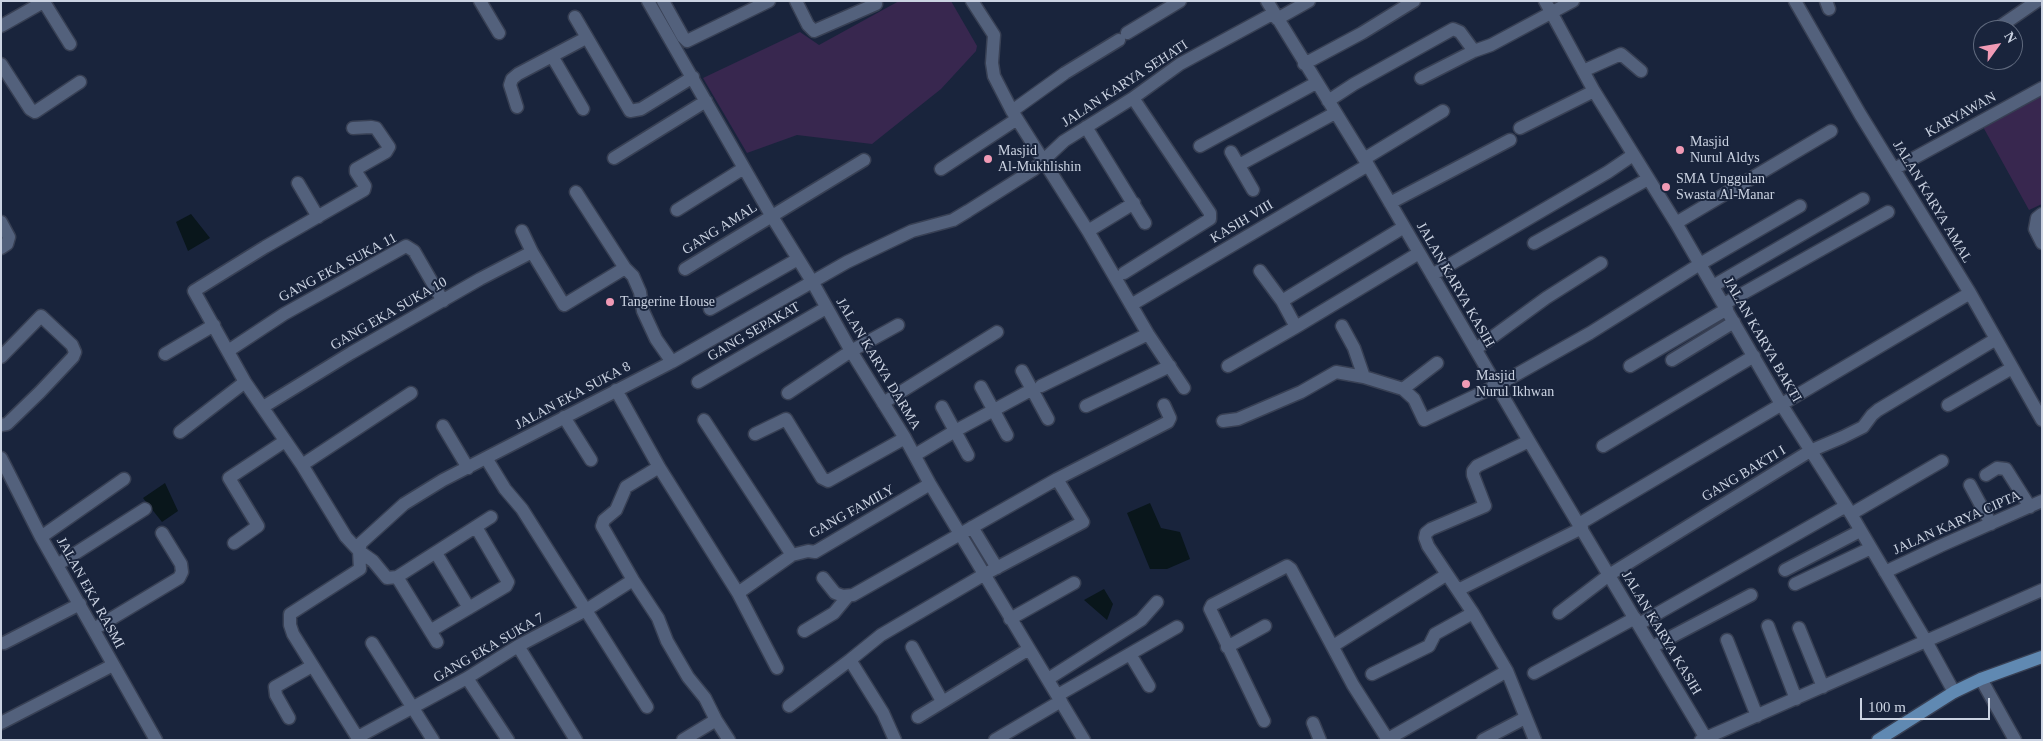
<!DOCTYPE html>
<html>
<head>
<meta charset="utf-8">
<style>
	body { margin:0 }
	#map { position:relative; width:2043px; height:741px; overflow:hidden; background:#19243c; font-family:Georgia,serif }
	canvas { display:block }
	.frame { position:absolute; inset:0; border:2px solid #cbd3e2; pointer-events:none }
	.north { position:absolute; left:1973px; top:20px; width:50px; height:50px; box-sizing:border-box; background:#19243c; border:1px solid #606a7e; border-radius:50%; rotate:58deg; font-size:14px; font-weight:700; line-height:20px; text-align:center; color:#cbd3e2 }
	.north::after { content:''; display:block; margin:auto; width:18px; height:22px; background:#f09ab5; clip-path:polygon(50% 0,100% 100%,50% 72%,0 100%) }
	.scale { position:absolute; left:1860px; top:698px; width:130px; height:22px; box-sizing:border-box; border:2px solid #cbd3e2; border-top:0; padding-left:6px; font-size:15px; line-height:18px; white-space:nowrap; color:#cbd3e2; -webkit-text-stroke:4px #19243c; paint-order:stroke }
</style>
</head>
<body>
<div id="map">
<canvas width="2043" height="741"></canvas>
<div class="frame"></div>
<div class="north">N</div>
<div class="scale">100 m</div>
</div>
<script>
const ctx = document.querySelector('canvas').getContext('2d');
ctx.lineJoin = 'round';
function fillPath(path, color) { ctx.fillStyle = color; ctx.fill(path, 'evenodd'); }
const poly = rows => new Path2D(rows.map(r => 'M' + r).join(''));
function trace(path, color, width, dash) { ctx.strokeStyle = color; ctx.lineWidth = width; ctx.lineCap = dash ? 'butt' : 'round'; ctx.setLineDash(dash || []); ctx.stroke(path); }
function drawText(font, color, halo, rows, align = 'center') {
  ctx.font = font + ' Georgia,serif'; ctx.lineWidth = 4; ctx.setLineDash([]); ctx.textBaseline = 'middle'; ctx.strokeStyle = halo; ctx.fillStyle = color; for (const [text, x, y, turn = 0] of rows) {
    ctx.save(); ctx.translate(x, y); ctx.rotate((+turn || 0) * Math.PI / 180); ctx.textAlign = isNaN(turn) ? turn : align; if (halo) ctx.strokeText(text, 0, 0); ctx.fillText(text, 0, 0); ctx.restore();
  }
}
const green = poly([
	[899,1,951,1,977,46,976,51,941,89,872,144,797,135,747,153,703,78,800,32,819,45],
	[2042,93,2042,204,2029,210,1982,125]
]);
const water = poly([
	[191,214,210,238,188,251,176,222],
	[165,483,178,511,162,522,143,498],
	[1150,503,1161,528,1180,532,1190,559,1167,569,1150,569,1127,513],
	[1104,589,1113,604,1107,620,1084,600]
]);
const minor = poly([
	[480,1,499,33],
	[648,1,771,215,813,283,851,351,905,438,930,484,1084,740],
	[663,1,683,37,687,41,769,1],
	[796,1,808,25,814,31,876,4],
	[972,1,994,35,992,63,994,76,1012,111,1088,231,1148,334,1184,388],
	[1267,1,1368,165,1529,441,1707,740],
	[1545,1,1594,91,1676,223,1781,404,1851,514,1926,641,1954,692],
	[1795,1,1860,114,1970,293,2042,420],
	[1826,1,1829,9],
	[44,2,70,44],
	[575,17,630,111,641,109,693,77],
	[1277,19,1309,1],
	[1,26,45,1],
	[1995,30,2037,1],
	[1127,33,1180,1],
	[552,56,583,109],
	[1,64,30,109,35,112,80,82],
	[1304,64,1362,33,1414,1],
	[1583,71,1621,54,1641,71],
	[1421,78,1474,51,1491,45,1573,1],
	[1328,101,1354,84,1453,29,1460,32,1474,51],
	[517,107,510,85,512,79,518,74,586,38],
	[1012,111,1065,73,1119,40],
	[1086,127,1145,223],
	[353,128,371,127,376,128,389,147,386,152,356,169,356,172,365,186,364,190,265,247,194,291,245,382,302,465,346,537,359,551,373,561,387,578,397,577,491,517],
	[1520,128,1594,91],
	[1200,146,1316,83],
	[1231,152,1253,190],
	[614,158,706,101],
	[1364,159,1443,111],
	[1239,165,1335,113],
	[941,169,1017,119],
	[1894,169,2042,88],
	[298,183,318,217],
	[576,192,625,268,633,276,640,292,643,311,656,339,672,362],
	[1390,203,1510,140],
	[677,210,744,168],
	[2042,214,2037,218,2035,229,2042,243],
	[1,222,9,237,7,244,1,248],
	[1676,223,1831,131],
	[522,231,532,252,564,305,625,268],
	[1088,231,1134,203],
	[1534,243,1648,179],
	[685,269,864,160],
	[1260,271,1282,301,1296,327],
	[1124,273,1210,219,1210,213,1133,98],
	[1432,275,1608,172,1633,155],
	[1713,286,1863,199],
	[1282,301,1404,227],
	[1724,304,1888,212],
	[1131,305,1368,165],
	[710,309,798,259],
	[1342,326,1354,348,1364,377],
	[1476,349,1546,298,1601,263],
	[228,351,284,314,406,246,414,251,443,301],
	[165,354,214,325],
	[1,357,41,316,72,345,75,352,73,357,40,392,7,424,1,425],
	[1672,360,1734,322],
	[1228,366,1296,327,1419,253],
	[1630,366,1727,309],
	[1022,371,1048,419],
	[698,382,826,308],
	[1041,386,1148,334],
	[981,387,1007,435],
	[1403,389,1437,363],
	[616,390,659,467,738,593,777,668],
	[788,393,851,351,898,325],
	[883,403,997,332],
	[1948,405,2012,368],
	[1086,406,1170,366],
	[263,407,351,353,480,279,532,252],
	[942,407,968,455],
	[564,417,591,460],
	[704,420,792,555],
	[1223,421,1238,419,1301,392,1336,372,1364,377,1403,389,1414,399,1424,420,1496,386,1590,333,1700,264,1800,206],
	[443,426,468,468],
	[180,432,245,382],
	[755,434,786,419,822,478,828,481,905,438],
	[1529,441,1477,466,1473,471,1473,475,1485,506,1431,529,1426,533,1425,538,1428,546,1473,613,1507,671,1535,740],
	[1603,446,1754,356],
	[915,455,955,431,1031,390],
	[1,458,41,537,156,740],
	[486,458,505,489,522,509,647,707],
	[302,465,411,393],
	[659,467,626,487,616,510,604,520,602,526,633,580,658,618,667,641,688,677,705,698,716,720],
	[1986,475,1997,468,2006,469,2030,507],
	[1970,485,1991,524],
	[1851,514,1942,461],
	[1579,524,1970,293],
	[972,527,997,568],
	[41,537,124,479],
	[234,543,258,526,229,478,285,441],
	[436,553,469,608],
	[57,565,145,509],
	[1785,570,1860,531],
	[1885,572,1940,546,2042,501],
	[397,577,437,642],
	[823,578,835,593,843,596,853,595,1057,479,1168,422,1170,418,1164,405],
	[1795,584,1871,548],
	[1458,590,1582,528],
	[738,593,792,555,808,551,815,552,930,484],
	[1559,613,1609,575,1810,451,1843,437,1863,427,1872,415,1878,410,1996,339],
	[1010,619,1074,583],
	[1639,624,1846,506],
	[1768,626,1796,699],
	[1799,628,1823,687],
	[94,629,179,578,182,572,181,564,162,533],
	[430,631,506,586,508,582,476,527],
	[804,631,834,613,848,596],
	[1727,640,1757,716],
	[4,643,80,604],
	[372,643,433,740],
	[518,646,576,740],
	[1333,646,1446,575],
	[912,647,942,701],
	[1227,647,1265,626],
	[1652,647,1751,595],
	[1130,654,1149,686],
	[850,660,883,713,895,740],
	[1534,673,1635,618],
	[1372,674,1429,646,1435,634,1473,613],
	[467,678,508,740],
	[1048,679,1141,620,1157,602],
	[1981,679,2015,740],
	[1058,695,1177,627],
	[789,706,850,660,881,635,985,574,1083,522,1057,479],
	[918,717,1029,649],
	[289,718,276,695,275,687,312,666],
	[1264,721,1210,609,1212,605,1287,566,1291,569,1353,685,1388,740],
	[1,723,113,665],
	[1313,723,1320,740],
	[358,737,467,678,518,646,586,610,633,580],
	[1388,739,1507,671],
	[359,740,293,634,290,625,290,614,360,569,359,551,361,543,404,504,443,480,672,362,847,262,912,231,953,220,968,211,1033,170,1064,141,1133,98,1180,64,1274,13],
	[683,740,716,720,729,740],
	[995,740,1061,701],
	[1483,740,1525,718],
	[1701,740,2042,590]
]);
const major = poly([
	[1878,740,1954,692,1981,679,2042,657]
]);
const markers = [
	[1680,150,5,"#f09ab5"],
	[988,159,5,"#f09ab5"],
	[1666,187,5,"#f09ab5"],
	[610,302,5,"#f09ab5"],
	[1466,384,5,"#f09ab5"]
];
const streetNames = [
	["JALAN KARYA SEHATI",1125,84,-33],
	["KARYAWAN",1961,115,-29],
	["JALAN KARYA AMAL",1932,202,59],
	["KASIH VIII",1242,222,-31],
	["GANG AMAL",720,229,-32],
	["GANG EKA SUKA 11",338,268,-28],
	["JALAN KARYA KASIH",1455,285,60],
	["GANG EKA SUKA 10",389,314,-30],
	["GANG SEPAKAT",754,332,-30],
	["JALAN KARYA BAKTI",1762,340,60],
	["JALAN KARYA DARMA",878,364,59],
	["JALAN EKA SUKA 8",573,396,-28],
	["GANG BAKTI I",1744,474,-31],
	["GANG FAMILY",852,512,-29],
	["JALAN KARYA CIPTA",1957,523,-24],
	["JALAN EKA RASMI",90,593,61],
	["JALAN KARYA KASIH",1661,633,59],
	["GANG EKA SUKA 7",489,648,-30]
];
const poiNames = [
	["Masjid",1690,142],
	["Nurul Aldys",1690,158],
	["Masjid",998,151],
	["Al-Mukhlishin",998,167],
	["SMA Unggulan",1676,179],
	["Swasta Al-Manar",1676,195],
	["Tangerine House",620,302],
	["Masjid",1476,376],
	["Nurul Ikhwan",1476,392]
];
fillPath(green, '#38274f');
fillPath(water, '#09161b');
trace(minor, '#384054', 15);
trace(major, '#384054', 15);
trace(minor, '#53617c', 12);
trace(major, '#6089b2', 12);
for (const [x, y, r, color] of markers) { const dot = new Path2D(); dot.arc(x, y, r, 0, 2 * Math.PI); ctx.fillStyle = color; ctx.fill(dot); trace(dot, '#19243c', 2); }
drawText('14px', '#cbd3e2', '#19243c', streetNames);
drawText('14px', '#cbd3e2', '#19243c', poiNames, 'left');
</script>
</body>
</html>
